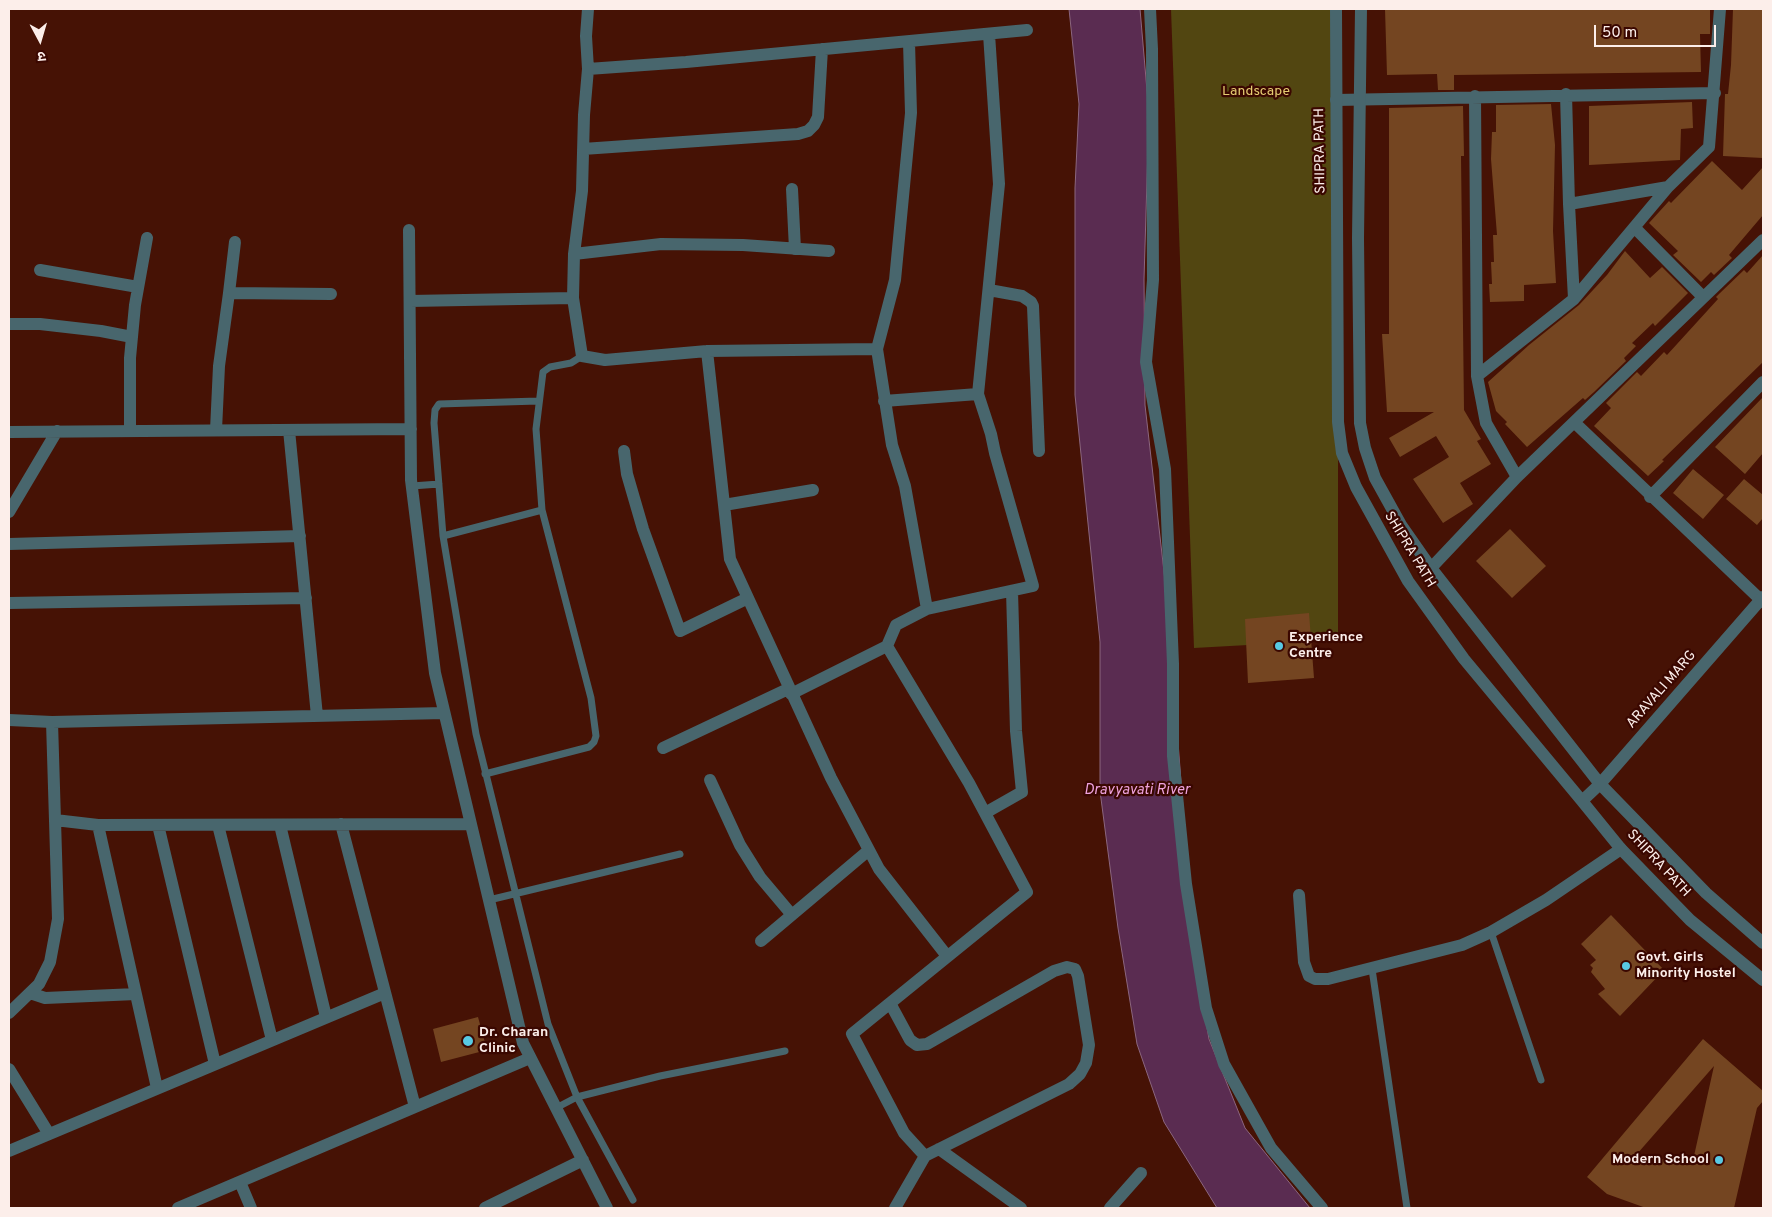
<!DOCTYPE html>
<html>
<head>
<meta charset="utf-8">
<style>
	body { margin:0 }
	#map { position:relative; width:1772px; height:1217px; overflow:hidden; background:#461205; font-family:Overpass,"Noto Sans Devanagari",sans-serif }
	canvas { display:block }
	.frame { position:absolute; inset:0; border:10px solid #fceeea; pointer-events:none }
	.north { position:absolute; left:15px; top:15px; width:50px; height:50px; -webkit-text-stroke:4px #3a0700; paint-order:stroke; rotate:174deg; font-size:14px; font-weight:700; line-height:20px; text-align:center; color:#fceeea }
	.north::after { content:''; display:block; margin:auto; width:18px; height:22px; background:#fceeea; clip-path:polygon(50% 0,100% 100%,50% 72%,0 100%) }
	.scale { position:absolute; left:1594px; top:25px; width:122px; height:22px; box-sizing:border-box; border:2px solid #fceeea; border-top:0; padding-left:6px; font-size:15px; line-height:18px; white-space:nowrap; color:#fceeea; -webkit-text-stroke:4px #3a0700; paint-order:stroke }
</style>
</head>
<body>
<div id="map">
<canvas width="1772" height="1217"></canvas>
<div class="frame"></div>
<div class="north">उ</div>
<div class="scale">50 m</div>
</div>
<script>
const ctx = document.querySelector('canvas').getContext('2d');
ctx.lineJoin = 'round';
function fillPath(path, color) { ctx.fillStyle = color; ctx.fill(path, 'evenodd'); }
const poly = rows => new Path2D(rows.map(r => 'M' + r).join(''));
function trace(path, color, width, dash) { ctx.strokeStyle = color; ctx.lineWidth = width; ctx.lineCap = dash ? 'butt' : 'round'; ctx.setLineDash(dash || []); ctx.stroke(path); }
function drawText(font, color, halo, rows, align = 'center') {
  ctx.font = font + ' Overpass,sans-serif'; ctx.lineWidth = 4.5; ctx.setLineDash([]); ctx.textBaseline = 'middle'; ctx.strokeStyle = halo; ctx.fillStyle = color; for (const [text, x, y, turn = 0] of rows) {
    ctx.save(); ctx.translate(x, y); ctx.rotate((+turn || 0) * Math.PI / 180); ctx.textAlign = isNaN(turn) ? turn : align; if (halo) ctx.strokeText(text, 0, 0); ctx.fillText(text, 0, 0); ctx.restore();
  }
}
const green = poly([
	[1171,9,1338,9,1338,640,1194,648]
]);
const water = poly([
	[1069,9,1140,9,1149,114,1144,279,1145,405,1167,598,1194,952,1209,1039,1245,1128,1310,1208,1217,1208,1164,1122,1137,1044,1118,928,1100,791,1100,642,1075,395,1075,188,1079,104,1069,9]
]);
const building = poly([
	[1385,9,1710,9,1710,34,1700,34,1701,72,1454,75,1454,90,1438,90,1437,74,1387,75],
	[1733,9,1763,9,1763,158,1723,156,1725,94,1728,94,1731,65],
	[1692,102,1693,128,1681,129,1680,160,1589,165,1589,106],
	[1551,104,1555,145,1553,231,1556,283,1524,285,1524,301,1490,302,1489,284,1492,284,1491,262,1494,262,1493,235,1497,235,1491,159,1492,132,1496,132,1496,105],
	[1463,106,1464,156,1461,156,1464,410,1481,439,1477,441,1491,464,1460,483,1473,504,1443,523,1413,479,1449,457,1436,436,1400,457,1389,438,1434,412,1387,412,1382,334,1389,334,1389,108],
	[1712,161,1742,190,1763,167,1763,215,1729,255,1732,258,1714,275,1711,272,1701,282,1673,255,1678,251,1649,223,1669,201,1671,203],
	[1625,251,1650,278,1662,267,1688,293,1655,326,1653,323,1632,343,1636,346,1624,358,1626,361,1594,392,1585,400,1583,398,1527,447,1505,424,1507,422,1496,411,1488,382,1529,345,1579,305,1607,275],
	[1763,255,1763,362,1662,460,1664,461,1648,476,1594,426,1611,408,1606,403,1637,372,1641,376,1664,352,1667,355,1718,299,1716,297,1720,293,1744,270,1747,273],
	[1763,397,1763,453,1745,474,1715,447],
	[1693,469,1724,495,1703,519,1673,493],
	[1744,479,1763,495,1763,518,1757,525,1726,499],
	[1510,529,1546,566,1512,598,1476,561],
	[1309,613,1314,678,1248,683,1245,619],
	[1611,915,1664,970,1620,1016,1598,994,1605,989,1591,972,1593,968,1590,965,1596,960,1581,944],
	[478,1017,487,1050,441,1062,433,1029],
	[1703,1039,1763,1091,1763,1101,1757,1108,1734,1208,1646,1208,1607,1194,1587,1177],
	[1714,1066,1692,1165,1637,1154]
]);
const service = poly([
	[538,401,439,404,435,410,434,423,443,536,476,734,548,1024,577,1097,633,1200],
	[412,486,439,484],
	[443,536,542,510],
	[485,774,589,747,594,742,596,736,591,698,542,510,536,429,543,372,550,367,571,363,582,356],
	[489,900,680,854],
	[1491,932,1541,1080],
	[1372,969,1407,1208],
	[556,1108,577,1097,660,1076,785,1051]
]);
const minor = poly([
	[1150,9,1152,49,1153,280,1146,362,1165,469,1173,664,1173,756,1186,884,1206,1008,1224,1064,1271,1148,1322,1208],
	[588,69,586,36,588,9],
	[1566,94,1569,204],
	[1475,96,1477,376,1486,423,1517,477],
	[1336,100,1715,93],
	[583,149,798,134,808,131,814,125,818,117,822,49],
	[792,189,795,249],
	[1635,228,1703,297],
	[409,230,411,480,435,673,523,1043,607,1208],
	[574,254,661,244,743,245,829,251],
	[40,270,138,287],
	[989,290,1022,296,1031,302,1033,306,1039,451],
	[229,293,235,242],
	[1574,299,1569,204,1668,187],
	[410,301,573,298],
	[9,324,40,324,101,331,132,337],
	[877,349,707,351,605,360,582,356,573,298,574,254,582,191,584,115,588,69,686,62,1027,30],
	[707,351,730,559,831,778,879,869,947,956],
	[1477,376,1574,299,1668,187,1709,147,1720,9],
	[884,401,978,394],
	[1575,423,1763,602],
	[216,430,219,366,229,293,331,294],
	[289,430,317,716],
	[130,431,130,358,135,305,147,238],
	[9,432,411,429],
	[624,451,627,474,643,529,680,631,748,598],
	[1650,497,1763,382],
	[724,505,813,490],
	[9,512,57,431],
	[9,544,300,536],
	[1431,568,1517,477,1763,240],
	[9,603,306,598],
	[927,609,1033,586,995,453,991,434,978,394,999,184,989,34],
	[887,646,969,783,1027,892,852,1034,904,1133,925,1156,895,1208],
	[791,694,887,646,896,625,927,609,905,486,892,445,877,349,895,280,911,113,909,42],
	[9,720,52,722,444,713],
	[663,748,788,689],
	[710,780,740,845,760,877,792,915],
	[985,813,1022,792,1016,731,1012,591],
	[55,820,98,825,471,824],
	[341,824,415,1107],
	[98,825,157,1088],
	[158,825,215,1064],
	[218,825,272,1040],
	[280,825,326,1017],
	[1299,895,1304,962,1309,976,1315,979,1328,979,1462,945,1491,932,1546,900,1621,849],
	[761,941,869,850],
	[30,993,45,998,136,994],
	[890,1003,910,1040,917,1045,927,1044,1054,971,1067,967,1075,969,1078,976,1089,1045,1086,1063,1080,1074,1069,1084,925,1156],
	[9,1013,39,984,50,962,58,919,52,722],
	[9,1069,49,1134],
	[939,1149,1021,1208],
	[9,1151,385,993],
	[240,1182,251,1208],
	[178,1208,530,1058],
	[485,1208,583,1160],
	[1110,1208,1141,1173]
]);
const tertiary = poly([
	[1336,9,1338,422,1342,453,1356,487,1408,581,1464,659,1582,801,1621,849,1690,920,1763,980],
	[1361,9,1358,238,1360,423,1365,448,1375,478,1401,525,1431,568,1600,784,1706,893,1763,943],
	[1582,801,1600,784,1763,597]
]);
const markers = [
	[1279,646,5,"#58c9e3"],
	[1626,966,5,"#58c9e3"],
	[468,1041,6,"#58c9e3"],
	[1719,1160,5,"#58c9e3"]
];
const parkNames = [
	["Landscape",1256,92]
];
const streetNames = [
	["SHIPRA PATH",1321,151,-91],
	["SHIPRA PATH",1409,550,59],
	["ARAVALI MARG",1662,690,-49],
	["SHIPRA PATH",1658,864,47]
];
const poiNames = [
	["Experience",1289,638],
	["Centre",1289,654],
	["Govt. Girls",1636,958],
	["Minority Hostel",1636,974],
	["Dr. Charan",479,1033],
	["Clinic",479,1049],
	["Modern School",1709,1160,"right"]
];
const waterNames = [
	["Dravyavati River",1137,791]
];
fillPath(green, '#524611');
fillPath(water, '#5a2c51');
trace(water, '#8b667f', 1);
fillPath(building, '#744521');
trace(service, '#48666d', 7);
trace(minor, '#48666d', 12);
trace(tertiary, '#48666d', 12);
for (const [x, y, r, color] of markers) { const dot = new Path2D(); dot.arc(x, y, r, 0, 2 * Math.PI); ctx.fillStyle = color; ctx.fill(dot); trace(dot, '#3a0700', 2); }
drawText('14px', '#e5cd71', '#3a0700', parkNames);
drawText('14px', '#fceeea', '#3a0700', streetNames);
drawText('bold 14px', '#fceeea', '#3a0700', poiNames, 'left');
drawText('italic 15px', '#eea2dd', '#3a0700', waterNames);
</script>
</body>
</html>
